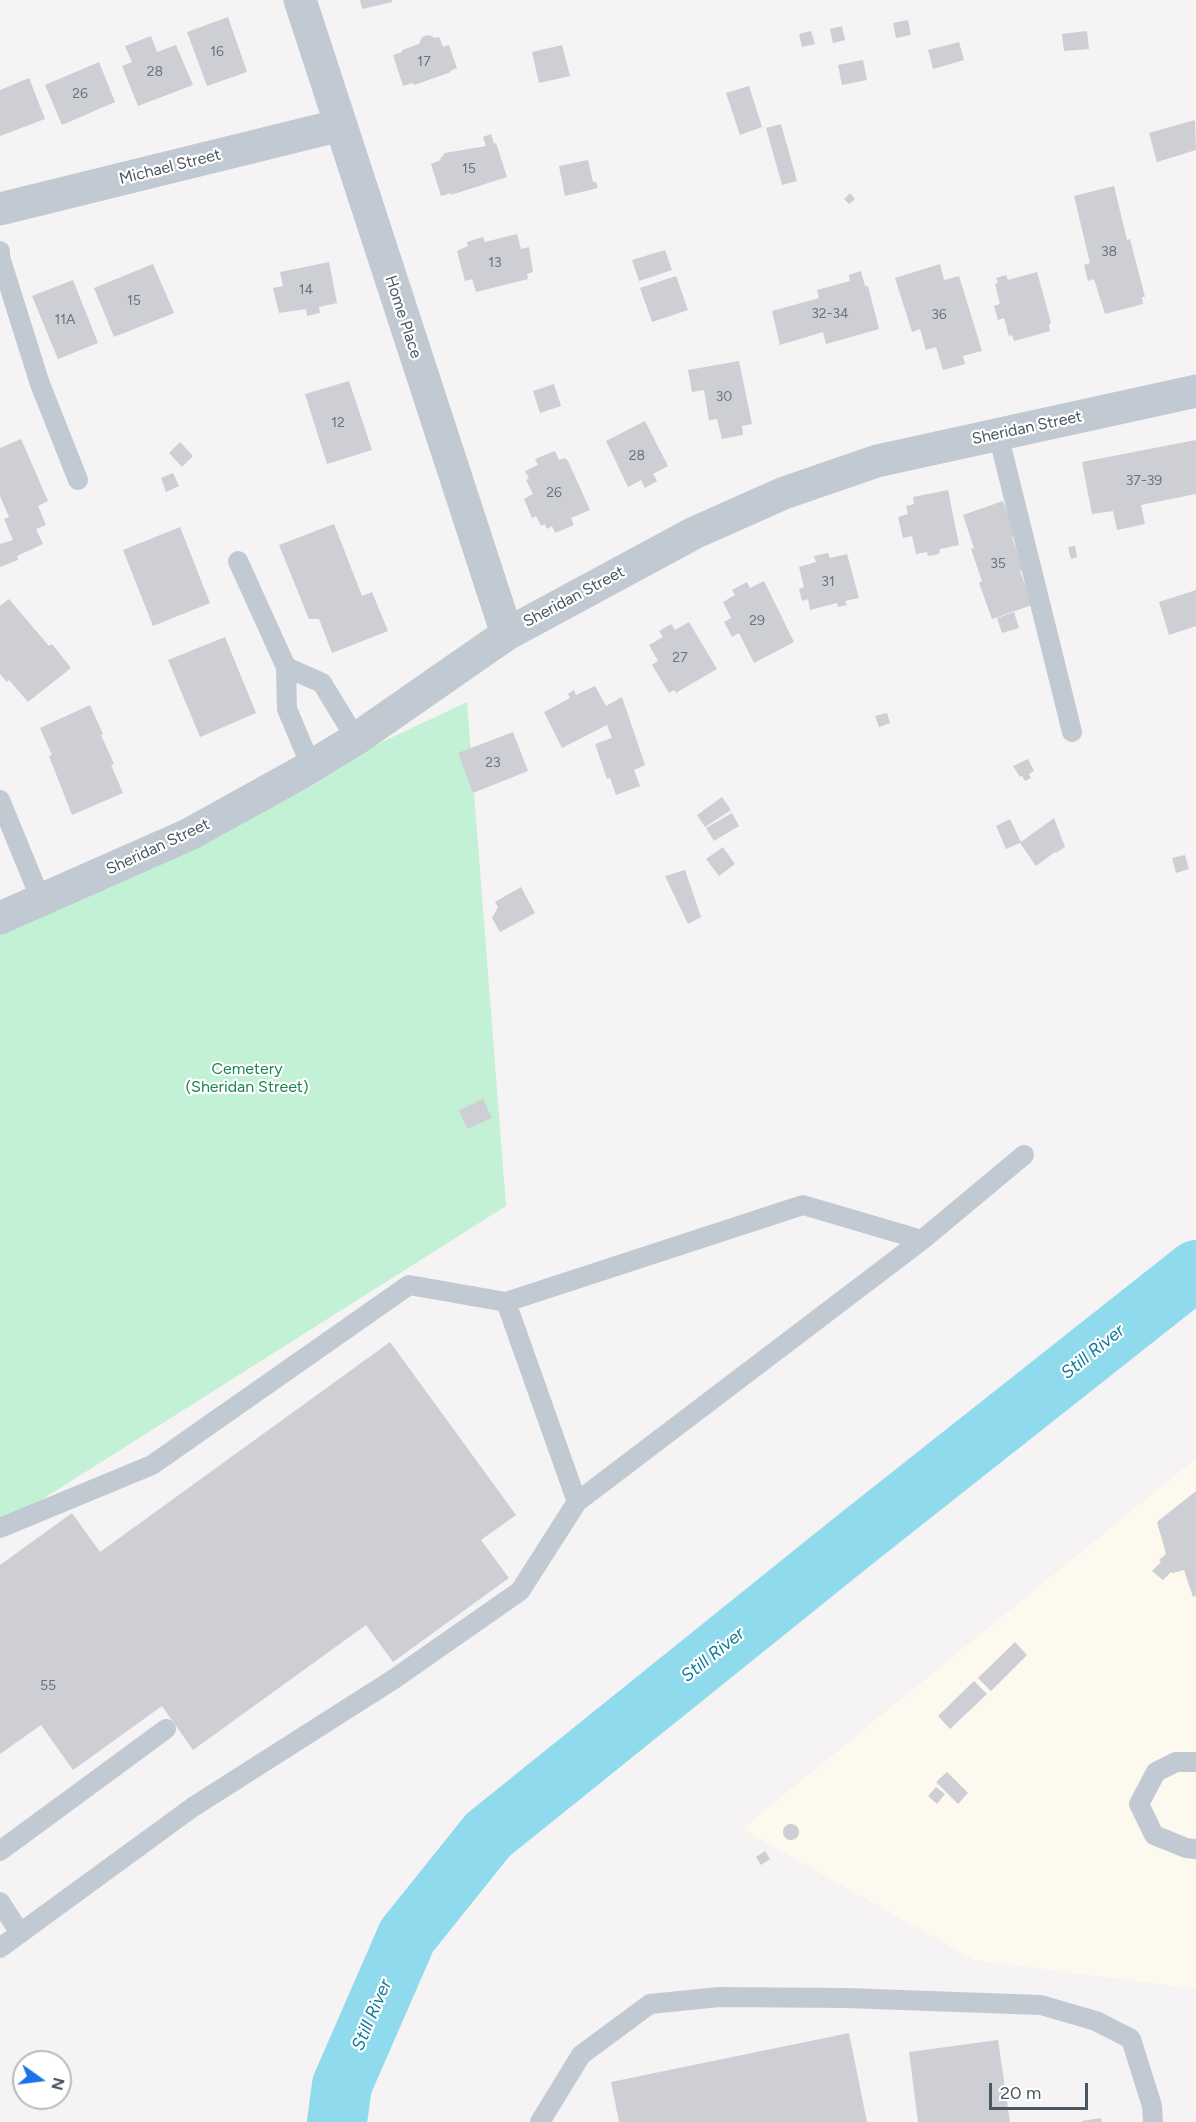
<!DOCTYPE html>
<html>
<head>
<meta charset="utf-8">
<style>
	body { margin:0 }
	#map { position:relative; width:1196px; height:2122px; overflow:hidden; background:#f5f3f3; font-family:Figtree,sans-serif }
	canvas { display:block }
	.north { position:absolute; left:12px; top:2050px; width:60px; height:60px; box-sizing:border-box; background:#fff; border:2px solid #b7bbc0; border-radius:50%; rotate:104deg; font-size:16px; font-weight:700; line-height:24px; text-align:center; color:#4a5661 }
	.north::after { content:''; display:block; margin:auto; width:21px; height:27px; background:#1a73e8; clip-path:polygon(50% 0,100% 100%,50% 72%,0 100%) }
	.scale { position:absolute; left:989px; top:2083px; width:99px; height:27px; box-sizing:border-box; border:3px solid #4a5661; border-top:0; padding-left:8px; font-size:18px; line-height:21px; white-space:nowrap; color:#4a5661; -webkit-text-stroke:4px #fff; paint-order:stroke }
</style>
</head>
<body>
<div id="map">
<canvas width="1196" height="2122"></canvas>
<div class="north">N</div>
<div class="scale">20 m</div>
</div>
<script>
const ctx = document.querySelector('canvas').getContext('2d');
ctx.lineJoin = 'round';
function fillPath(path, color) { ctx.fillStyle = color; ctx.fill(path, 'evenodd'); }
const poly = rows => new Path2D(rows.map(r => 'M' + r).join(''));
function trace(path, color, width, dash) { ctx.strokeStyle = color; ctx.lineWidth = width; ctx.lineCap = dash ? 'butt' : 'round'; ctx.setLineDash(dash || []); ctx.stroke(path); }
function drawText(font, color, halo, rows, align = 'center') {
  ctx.font = font + ' Figtree,sans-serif'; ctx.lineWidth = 4.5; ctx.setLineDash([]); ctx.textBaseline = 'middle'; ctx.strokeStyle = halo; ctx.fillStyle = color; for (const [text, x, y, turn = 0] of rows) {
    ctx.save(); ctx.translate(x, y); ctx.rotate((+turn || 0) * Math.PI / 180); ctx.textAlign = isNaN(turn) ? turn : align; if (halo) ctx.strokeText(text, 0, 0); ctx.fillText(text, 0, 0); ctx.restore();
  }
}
const commercial = poly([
	[1196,1458,1196,1989,974,1960,742,1829]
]);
const green = poly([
	[467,702,506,1206,0,1526,0,922]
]);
const river = poly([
	[337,2122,342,2085,407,1936,488,1835,852,1542,1196,1270]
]);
const building = poly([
	[360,0,392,0,392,2,362,9],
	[228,17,247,72,207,86,187,32],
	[908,20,911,35,896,38,893,23],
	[842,26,845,40,833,43,830,29],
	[811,31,815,44,802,47,799,34],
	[1087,31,1089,49,1064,51,1062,34],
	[429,35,435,38,439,37,443,47,449,45,457,68,450,71,451,72,414,85,413,83,403,86,393,55,402,52,402,50,419,44,422,37],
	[151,36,157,52,176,45,193,85,138,106,122,66,132,62,125,46],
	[959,42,964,60,933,69,928,50],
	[562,45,570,76,539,83,532,52],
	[863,60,867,80,842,85,838,65],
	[99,62,115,102,62,125,45,85],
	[29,78,45,119,0,136,0,90],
	[749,86,762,127,740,135,726,93],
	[1195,120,1196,150,1157,162,1149,133],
	[781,124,797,181,782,185,766,128],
	[491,134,494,144,496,143,507,177,451,195,451,193,441,196,431,164,441,160,440,159,445,153,486,146,483,137],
	[588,160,593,182,596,182,598,188,565,196,559,166],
	[1114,186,1127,240,1130,239,1145,297,1142,297,1143,304,1105,314,1094,279,1088,281,1084,265,1090,263,1074,196],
	[850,193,855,199,849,204,844,199],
	[517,234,521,249,529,247,533,272,527,274,528,279,476,292,472,279,465,281,457,251,468,246,467,242,483,237,485,242],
	[665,250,672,270,639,281,632,260],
	[329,262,337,303,319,307,320,313,307,316,306,309,279,313,273,288,283,286,280,272],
	[153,264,174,313,114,337,94,288],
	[940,264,944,280,959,276,982,351,963,356,965,364,943,370,936,347,926,350,920,329,912,332,895,278],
	[861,271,865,286,868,286,879,329,826,344,823,332,780,345,772,311,819,298,817,290,850,281,849,275],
	[1037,272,1051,323,1049,324,1050,331,1014,341,1012,335,1009,336,1004,318,998,320,994,306,1000,304,995,284,998,283,996,278,1006,275,1008,280],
	[676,276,688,310,652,322,640,288],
	[73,280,98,343,58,359,32,296],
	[739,361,752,424,742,426,743,435,722,439,717,419,709,420,704,390,692,392,688,370],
	[349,381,372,450,327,464,305,394],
	[554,384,561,406,540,413,533,391],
	[645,421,668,466,653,474,657,481,645,488,641,480,628,487,606,441],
	[21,439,48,501,38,506,46,525,36,529,43,544,17,556,18,560,0,567,0,544,13,540,4,519,9,517,0,496,0,448],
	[1196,440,1196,494,1141,505,1145,524,1117,530,1113,511,1092,514,1082,462],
	[180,442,193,456,182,467,169,453],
	[555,451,559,460,565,458,568,461,590,510,571,518,574,525,555,533,552,526,547,529,545,524,541,526,536,516,532,518,524,499,533,494,526,480,529,478,525,471,538,465,535,459],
	[173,473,179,486,166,492,161,478],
	[948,490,959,545,940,549,939,554,928,556,927,552,916,554,912,536,903,538,898,517,908,514,906,506,914,504,913,497],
	[1003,501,1016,536,1012,537,1023,570,1020,571,1032,605,992,619,979,583,982,581,971,549,974,548,963,515],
	[334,524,362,596,372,592,388,631,332,653,319,619,309,619,279,545],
	[180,527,210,603,153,626,123,550],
	[1075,546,1077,557,1071,559,1068,547],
	[828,553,830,558,847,554,859,598,845,601,847,605,838,607,837,603,810,610,808,599,802,601,799,589,804,587,799,567,816,562,814,556],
	[764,581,794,642,754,663,739,633,732,637,724,622,731,618,723,602,735,595,732,590,747,582,750,588],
	[1196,590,1196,626,1169,635,1159,602],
	[9,599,49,646,52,644,71,668,28,702,9,680,7,682,0,674,0,606],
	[1014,612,1019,628,1002,633,997,618],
	[689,622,717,669,679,691,676,693,674,690,669,693,652,665,658,661,649,645,663,637,659,631,671,624,675,630],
	[225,637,256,713,200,737,168,660],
	[595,686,606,706,622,697,645,765,634,770,640,786,616,795,610,778,607,779,595,744,612,738,607,725,562,748,544,712,570,698,568,694,574,690,576,695],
	[90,705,103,734,101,735,114,764,111,765,123,793,72,815,49,756,52,755,40,728],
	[887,713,890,723,879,727,875,716],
	[513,732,528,771,473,793,458,753],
	[1028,759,1034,771,1029,774,1031,778,1025,781,1022,776,1020,777,1013,766],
	[722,797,731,810,705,827,697,815],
	[732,813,739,826,714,841,706,828],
	[1054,818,1065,847,1056,853,1055,852,1036,866,1020,843,1006,849,996,826,1010,819,1021,842],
	[723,847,735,864,719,876,706,859],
	[1185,855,1189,869,1176,873,1172,858],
	[685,870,701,917,688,924,665,876],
	[521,887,535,913,500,932,492,918,498,907,495,902],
	[483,1099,492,1118,467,1129,459,1110],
	[390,1342,516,1515,481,1540,509,1578,393,1662,366,1625,193,1750,162,1706,73,1770,41,1725,0,1754,0,1565,72,1513,100,1552],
	[1196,1491,1196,1596,1193,1597,1184,1570,1173,1573,1171,1572,1163,1580,1152,1571,1161,1562,1159,1560,1166,1554,1157,1522],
	[1015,1642,1027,1655,991,1691,978,1678],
	[974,1681,987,1694,950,1729,938,1716],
	[947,1772,968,1793,958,1804,936,1782],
	[936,1787,945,1794,937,1804,928,1796],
	'783 1832a8 8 0 1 1 16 0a8 8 0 1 1-16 0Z',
	[765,1851,770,1859,761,1865,756,1857],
	[849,2033,867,2122,619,2122,611,2082],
	[998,2040,1010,2122,918,2122,909,2052],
	[1101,2118,1102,2122,1082,2122,1082,2121]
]);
const service = poly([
	[0,251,0,257,40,384,78,480],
	[998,434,1072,732],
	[238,561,286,667,287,709,311,766],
	[286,667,322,683,356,739],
	[0,800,41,900],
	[577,1502,506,1302,803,1205,922,1240],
	[0,1528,152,1465,409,1285,506,1302],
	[1196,1762,1176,1762,1156,1772,1139,1804,1154,1835,1186,1848,1196,1849],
	[0,1851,166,1729],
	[0,1902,20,1933],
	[0,1948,193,1807,394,1679,520,1591,577,1502,922,1240,1024,1155],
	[540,2122,581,2055,650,2004,719,1997,846,1998,1041,2005,1096,2021,1131,2039,1152,2106,1153,2122]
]);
const minor = poly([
	[300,0,507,634],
	[0,209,341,125],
	[0,918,190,834,300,773,356,739,507,634,694,533,784,493,877,461,1196,391]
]);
const numberNames = [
	["16",217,52],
	["17",424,62],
	["28",155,72],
	["26",80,94],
	["15",469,169],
	["38",1109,252],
	["13",495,263],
	["14",306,290],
	["15",134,301],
	["32-34",830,314],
	["36",939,315],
	["11A",65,320],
	["30",724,397],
	["12",338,423],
	["28",637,456],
	["37-39",1144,481],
	["26",554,493],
	["35",998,564],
	["31",828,582],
	["29",757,621],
	["27",680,658],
	["23",493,763],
	["55",48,1686]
];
const streetNames = [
	["Michael Street",170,167,-14],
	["Home Place",403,317,72],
	["Sheridan Street",1027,428,-12],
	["Sheridan Street",574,597,-28],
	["Sheridan Street",158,847,-25]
];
const parkNames = [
	["Cemetery",247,1069],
	["(Sheridan Street)",247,1087]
];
const waterNames = [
	["Still River",1093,1352,-39],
	["Still River",713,1655,-39],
	["Still River",372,2015,-67]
];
fillPath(commercial, '#fdf9ef');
fillPath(green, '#c3f1d5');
trace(river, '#90daee', 60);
fillPath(building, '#cdcfd5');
trace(service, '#c1cad2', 20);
trace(minor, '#c1cad2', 33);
drawText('14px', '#6b747e', null, numberNames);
drawText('16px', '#4a5661', '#fff', streetNames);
drawText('16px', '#17864f', '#fff', parkNames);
drawText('italic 18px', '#0c7c9b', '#fff', waterNames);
</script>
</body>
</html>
